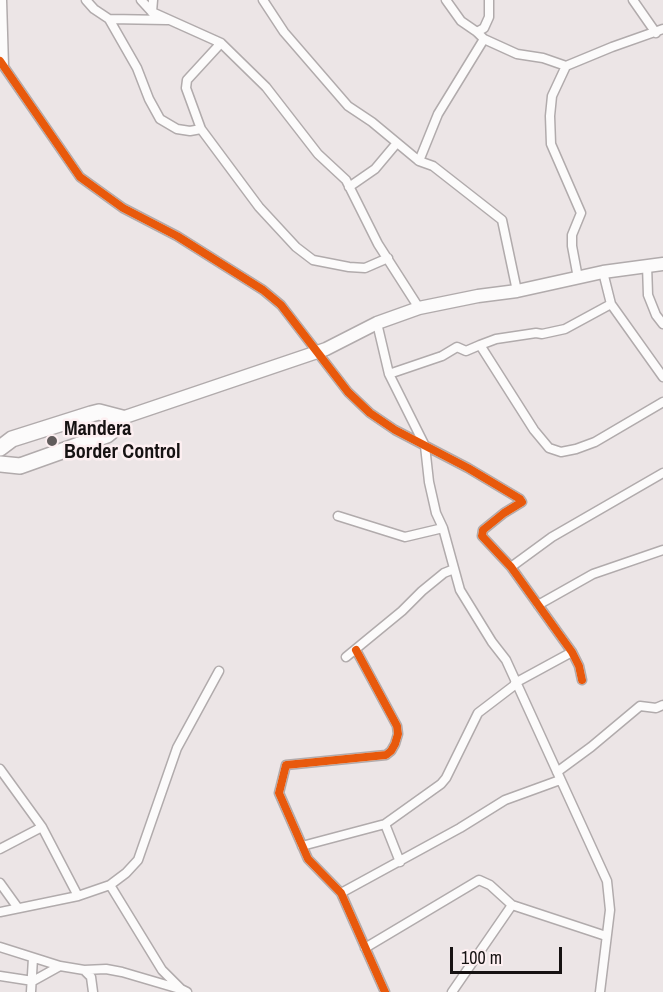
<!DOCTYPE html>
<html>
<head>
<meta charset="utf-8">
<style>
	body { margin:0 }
	#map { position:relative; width:663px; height:992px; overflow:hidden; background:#ece5e6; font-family:"Archivo Narrow",sans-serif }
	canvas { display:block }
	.scale { position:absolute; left:450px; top:947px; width:112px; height:27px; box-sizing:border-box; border:3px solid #161212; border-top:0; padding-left:8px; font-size:18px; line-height:21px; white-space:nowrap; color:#161212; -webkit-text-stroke:4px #fdeff1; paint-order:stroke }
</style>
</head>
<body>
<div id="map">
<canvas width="663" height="992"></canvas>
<div class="scale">100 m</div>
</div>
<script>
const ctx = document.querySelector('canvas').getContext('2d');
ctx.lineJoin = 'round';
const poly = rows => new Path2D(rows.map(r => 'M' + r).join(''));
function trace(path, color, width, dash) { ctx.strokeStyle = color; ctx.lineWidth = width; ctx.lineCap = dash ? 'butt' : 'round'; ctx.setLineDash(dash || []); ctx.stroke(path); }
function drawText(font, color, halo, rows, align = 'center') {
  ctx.font = font + ' "Archivo Narrow",sans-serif'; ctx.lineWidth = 5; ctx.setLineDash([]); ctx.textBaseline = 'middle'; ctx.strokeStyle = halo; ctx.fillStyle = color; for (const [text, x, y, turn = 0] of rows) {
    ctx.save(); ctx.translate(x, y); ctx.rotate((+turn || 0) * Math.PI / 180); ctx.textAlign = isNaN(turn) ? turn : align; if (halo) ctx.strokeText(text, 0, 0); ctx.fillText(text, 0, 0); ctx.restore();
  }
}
const street = poly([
	[2,0,4,66],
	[86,0,94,9,109,19,137,68,149,99,160,119,177,129,190,131,201,129],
	[141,0,152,12,221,43,266,87,318,154,346,180,378,244,419,308],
	[263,0,284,32,348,106,372,122,419,161,433,166,502,220,517,291],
	[446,0,461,21,477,32,484,39,517,54,543,58,566,66],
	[633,0,656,33],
	[152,12,153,0],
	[109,19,167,20],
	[477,32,484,28,489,17,489,0],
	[221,43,187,80,186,88,201,129,259,207,296,247,313,260,349,267,365,268,388,258],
	[0,61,80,177,123,208,177,236,263,290,281,305,348,392,370,413,395,430,468,468,520,499,522,502,504,513,483,530,482,536,511,567,559,634,572,652,579,666,582,680],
	[419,161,438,114,484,39],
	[349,187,375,169,396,144],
	[647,265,648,295,656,315,663,324],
	[603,272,611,304,663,377],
	[578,278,572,246,572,235,581,213,551,144,550,116,552,96,566,66,612,47,663,29],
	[377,323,389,374,425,446,429,482,436,513,443,528,460,590,492,642,506,660,607,881,610,910,600,992],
	[480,345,496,339,536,333,542,334,565,329,611,304],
	[389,374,442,356,457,347,466,351,480,345,534,430,549,448,561,452,576,449,595,442,663,402],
	[338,516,405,537,443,528],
	[511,567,552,537,663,473],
	[538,605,593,574,663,550],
	[356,650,397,726,398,734,395,744,391,751,386,755,286,765,279,793,308,859,341,893,385,992],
	[346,657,402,611,422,591,444,573,454,569],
	[515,683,572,652],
	[0,769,42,827,78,896],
	[557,772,591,747,640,706,656,708,663,705],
	[385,824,400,862],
	[302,846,385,824,441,784,446,778,478,713,516,684],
	[0,849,42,827],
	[0,883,18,908],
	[110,885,162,970,181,989,187,992],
	[341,893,460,828,505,800,560,780],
	[0,912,78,896,110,885,126,873,138,860,177,748,219,671],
	[0,947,60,966],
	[365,948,479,880,490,885,512,905,606,936],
	[84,970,106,969,122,972,180,989],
	[0,976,33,981,60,966,84,970,91,977,93,992],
	[31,992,33,958],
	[452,992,512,905]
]);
const secondary = poly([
	[122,418,326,349,377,323,419,308,478,296,517,291,603,272,663,264]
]);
const highway = poly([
	[0,448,12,439,91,414,99,412,122,418,118,426,107,435,20,466,0,464]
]);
const cycleway = poly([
	[0,61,80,177,123,208,177,236,263,290,281,305,348,392,370,413,395,430,468,468,520,499,522,502,504,513,483,530,482,536,511,567,559,634,572,652,579,666,582,680],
	[356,650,397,726,398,734,395,744,391,751,386,755,286,765,279,793,308,859,341,893,385,992]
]);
const markers = [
	[52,441,6,"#615c5c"]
];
const poiNames = [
	["Mandera",64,430],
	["Border Control",64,453]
];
trace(street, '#b1abac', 11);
trace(secondary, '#b1abac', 15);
trace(highway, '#b1abac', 18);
trace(street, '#fcfbfb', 8);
trace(secondary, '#fcfbfb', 12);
trace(highway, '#fcfbfb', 15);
trace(cycleway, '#e8590c', 8);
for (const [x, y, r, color] of markers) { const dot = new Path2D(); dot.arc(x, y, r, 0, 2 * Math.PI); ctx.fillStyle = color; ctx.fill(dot); trace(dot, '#fdeff1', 2); }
drawText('bold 20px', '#161212', '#fdeff1', poiNames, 'left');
</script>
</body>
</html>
